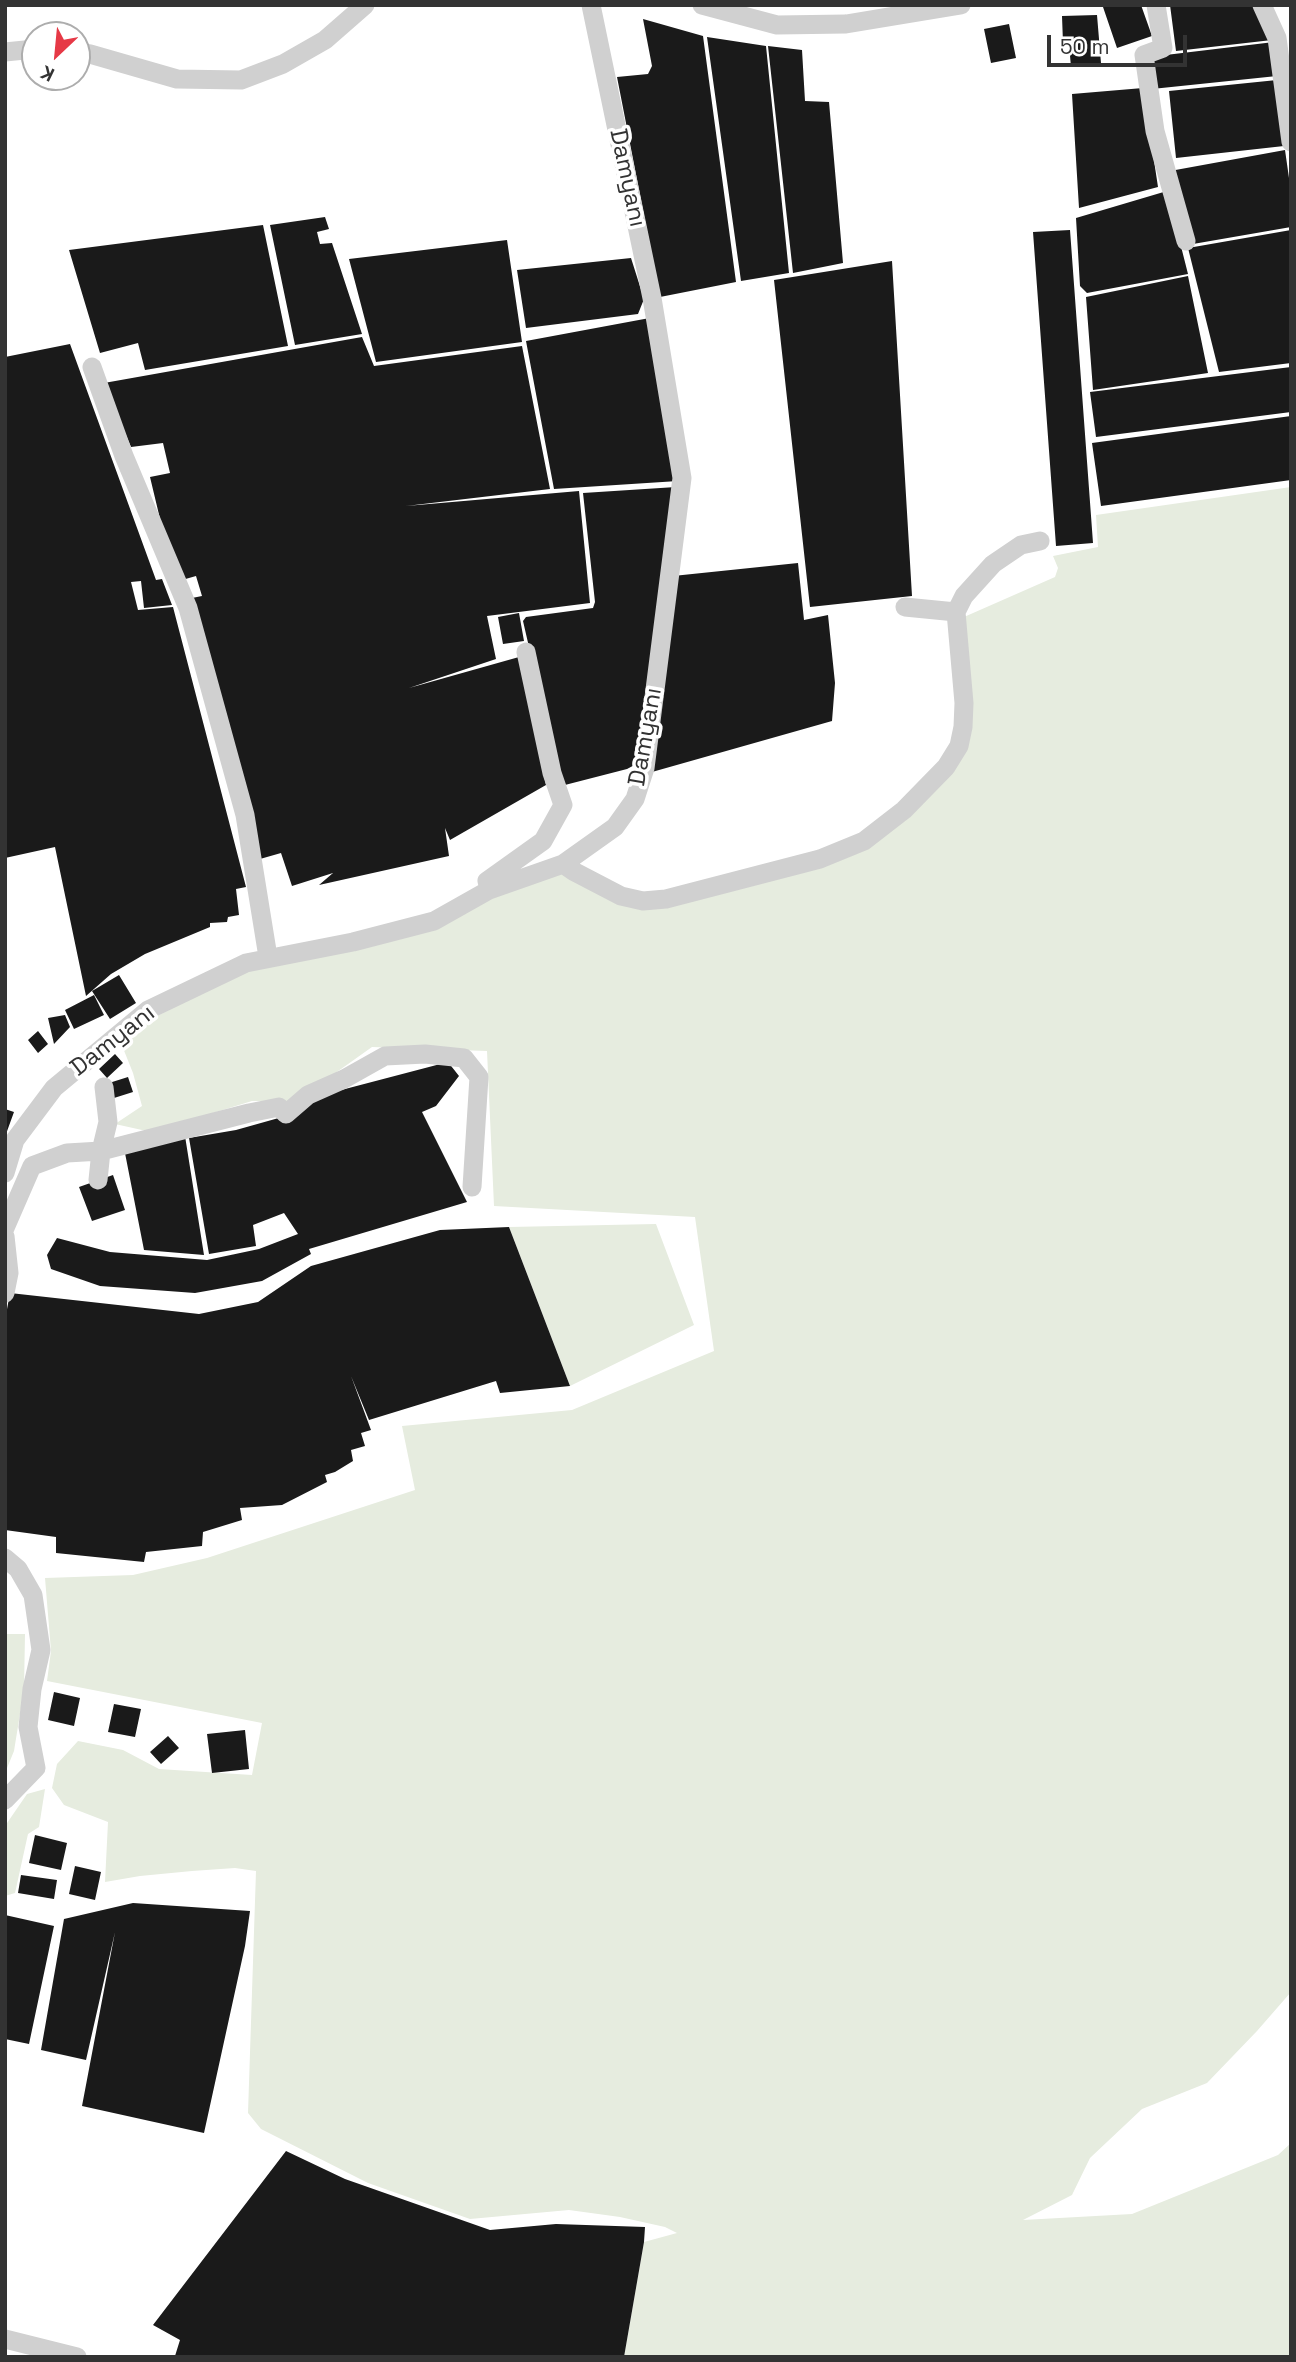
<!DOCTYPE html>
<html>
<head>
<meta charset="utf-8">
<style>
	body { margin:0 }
	#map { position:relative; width:1296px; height:2362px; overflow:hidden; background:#fff; font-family:"Space Grotesk",sans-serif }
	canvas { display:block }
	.frame { position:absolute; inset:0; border:7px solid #333; pointer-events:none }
	.north { position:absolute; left:21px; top:21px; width:70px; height:70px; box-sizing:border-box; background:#fff; border:2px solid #adadad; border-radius:50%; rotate:206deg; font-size:19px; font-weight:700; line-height:28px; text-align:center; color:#333 }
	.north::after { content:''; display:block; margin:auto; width:24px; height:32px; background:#e63946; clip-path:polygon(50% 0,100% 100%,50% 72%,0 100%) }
	.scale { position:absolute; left:1047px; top:35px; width:140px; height:32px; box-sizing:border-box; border:4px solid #333; border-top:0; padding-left:9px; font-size:21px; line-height:24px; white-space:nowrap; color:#333; -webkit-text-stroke:5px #fff; paint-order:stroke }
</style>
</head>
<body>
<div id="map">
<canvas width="1296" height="2362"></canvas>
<div class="frame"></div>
<div class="north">K</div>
<div class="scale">50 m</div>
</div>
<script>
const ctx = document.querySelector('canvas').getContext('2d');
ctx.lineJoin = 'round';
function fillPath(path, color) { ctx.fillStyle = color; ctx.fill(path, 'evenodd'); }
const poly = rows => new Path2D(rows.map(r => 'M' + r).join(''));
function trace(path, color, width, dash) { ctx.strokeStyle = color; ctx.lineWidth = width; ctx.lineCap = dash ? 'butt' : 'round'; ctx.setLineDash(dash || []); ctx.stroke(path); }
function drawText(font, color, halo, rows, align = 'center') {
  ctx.font = font + ' "Space Grotesk",sans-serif'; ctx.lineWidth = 7; ctx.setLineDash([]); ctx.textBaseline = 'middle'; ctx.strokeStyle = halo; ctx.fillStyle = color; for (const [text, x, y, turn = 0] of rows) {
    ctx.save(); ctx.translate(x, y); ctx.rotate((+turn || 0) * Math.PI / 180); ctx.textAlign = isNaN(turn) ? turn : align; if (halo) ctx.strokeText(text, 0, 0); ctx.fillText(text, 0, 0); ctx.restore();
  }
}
const green = poly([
	[1291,487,1291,1992,1257,2031,1207,2083,1142,2109,1090,2158,1072,2195,1023,2220,1132,2214,1278,2155,1291,2143,1291,2357,624,2357,644,2242,677,2233,665,2227,620,2217,569,2210,470,2219,368,2183,261,2129,248,2113,256,1871,235,1868,192,1871,140,1876,105,1882,108,1822,64,1805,52,1788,57,1764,78,1741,123,1750,159,1769,252,1775,262,1723,47,1681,51,1651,45,1578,133,1575,207,1558,415,1490,402,1426,572,1410,714,1351,695,1217,494,1206,487,1051,372,1047,296,1101,252,1101,151,1132,115,1124,142,1106,133,1073,123,1048,126,1039,142,1024,248,968,486,898,561,872,620,901,821,863,950,769,964,617,1055,577,1058,568,1053,556,1098,547,1096,515],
	[656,1224,694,1325,570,1386,509,1227],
	[5,1634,25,1634,24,1689,14,1751,5,1773],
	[45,1789,39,1827,28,1834,15,1893,5,1896,5,1826,27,1794]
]);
const building = poly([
	[1110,5,1141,5,1152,36,1117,48,1103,7],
	[1170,5,1257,5,1272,40,1176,51],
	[1097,15,1101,63,1071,67,1069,44,1063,43,1062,16],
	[643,19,703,36,736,282,660,297,617,77,648,74,652,66],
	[1009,24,1016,58,991,63,984,29],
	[707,37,766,46,789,273,741,281],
	[1274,42,1277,76,1152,89,1149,57],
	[768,46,802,50,805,101,829,102,843,263,793,273],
	[1277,80,1284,146,1176,158,1169,91],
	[1143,88,1158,187,1079,208,1072,94],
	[1285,150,1291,192,1291,227,1193,244,1170,171],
	[1167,191,1188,274,1087,293,1080,286,1076,218],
	[325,217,329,229,317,232,320,244,332,243,362,334,295,345,270,225],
	[263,225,288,346,145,370,138,343,100,353,69,250],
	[1070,230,1093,543,1056,546,1033,232],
	[1291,230,1291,363,1219,372,1188,248],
	[507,240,522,342,376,362,349,259],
	[631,258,644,299,638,314,526,328,517,270],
	[892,261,912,596,810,607,774,280],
	[1188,276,1208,373,1093,390,1086,297],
	[655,317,678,481,554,489,526,341],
	[362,337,374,366,522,346,550,489,406,506,579,491,590,603,487,616,496,659,409,688,519,657,546,785,450,840,445,828,449,856,319,885,333,873,292,886,281,853,260,859,192,598,202,596,196,576,182,580,161,523,150,477,170,473,163,443,131,447,104,383],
	[70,344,156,580,162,579,172,605,144,608,141,581,131,582,138,610,173,607,246,887,236,889,239,915,228,917,227,922,210,923,210,927,145,954,111,974,86,996,55,847,5,858,5,357],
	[1291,367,1291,412,1096,437,1090,392],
	[1291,416,1291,480,1101,506,1092,443],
	[676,487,644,760,627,769,561,786,523,621,526,617,593,608,595,602,583,493],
	[798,563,804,620,828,615,835,683,832,721,652,772,673,576],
	[519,613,524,641,503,644,498,617],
	[119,975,136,1003,110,1019,92,991],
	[94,995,104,1015,74,1029,65,1010],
	[65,1015,70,1027,54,1044,48,1018],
	[38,1031,48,1044,38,1053,28,1040],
	[115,1054,123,1063,107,1078,99,1069],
	[448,1062,459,1076,436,1106,422,1112,467,1202,309,1249,311,1254,262,1281,195,1293,100,1286,51,1269,47,1255,57,1238,110,1252,207,1260,259,1249,298,1234,284,1213,253,1225,256,1246,209,1254,189,1138,236,1130,300,1112,307,1099],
	[128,1077,133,1092,114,1098,109,1083],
	[5,1109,14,1112,6,1134,5,1134],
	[185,1136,204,1255,144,1250,124,1148],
	[113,1175,125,1210,92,1221,79,1187],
	[509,1227,570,1386,500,1393,496,1381,369,1420,351,1376,371,1430,361,1433,365,1446,351,1450,353,1461,335,1472,325,1475,327,1482,282,1505,240,1508,242,1520,203,1532,202,1546,146,1552,144,1562,56,1553,56,1537,5,1530,5,1320,10,1293,199,1314,258,1302,311,1266,440,1230],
	[54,1692,80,1698,74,1726,48,1720],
	[114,1704,141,1709,135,1737,108,1732],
	[245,1730,249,1769,212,1773,207,1734],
	[168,1736,179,1748,161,1764,150,1752],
	[35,1835,67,1843,61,1870,29,1863],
	[75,1866,101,1872,95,1900,69,1894],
	[21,1875,57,1880,54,1899,18,1893],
	[133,1903,250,1911,245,1946,204,2133,82,2106,115,1932,86,2060,41,2050,64,1919],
	[5,1915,54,1926,29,2044,5,2039],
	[286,2151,345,2179,490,2230,556,2224,645,2227,644,2242,624,2357,175,2356,180,2340,153,2325]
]);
const minor = poly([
	[702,5,777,25,846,24,961,5],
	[1156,5,1163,48,1144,55,1155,131,1186,241],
	[1262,5,1277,38,1291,142],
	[5,52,35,49],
	[77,52,90,54,177,79,241,80,283,64,325,40,365,5],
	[92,367,124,456,188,608,245,815,268,957],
	[905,607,956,612],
	[563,864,573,871,621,896,643,901,666,899,820,859,864,841,904,810,946,767,959,746,963,727,964,703,956,612,964,596,993,564,1021,545,1040,541],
	[489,889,487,881,543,841,563,805,552,773,526,652],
	[5,1173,15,1140,54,1088,148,1010,246,963,353,942,434,921,489,890,563,864,615,827,635,799,645,768,682,478,652,298,591,5],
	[98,1180,101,1151,108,1122,104,1087],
	[5,1228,32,1166,67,1153,101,1151,249,1113,279,1107,286,1114,308,1095,344,1079,385,1056,425,1054,464,1058,479,1077,472,1187],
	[5,1236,9,1273,5,1293],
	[5,1558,18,1569,33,1595,41,1650,32,1689,28,1727,36,1768,5,1800],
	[5,2339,77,2357]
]);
const streetNames = [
	["Damyanı",627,178,78],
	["Damyanı",646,737,-80],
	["Damyanı",113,1041,-38]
];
fillPath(green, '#e6ecdf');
fillPath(building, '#1a1a1a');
trace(minor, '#d0d0d0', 19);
drawText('24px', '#333', '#fff', streetNames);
</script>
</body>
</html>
